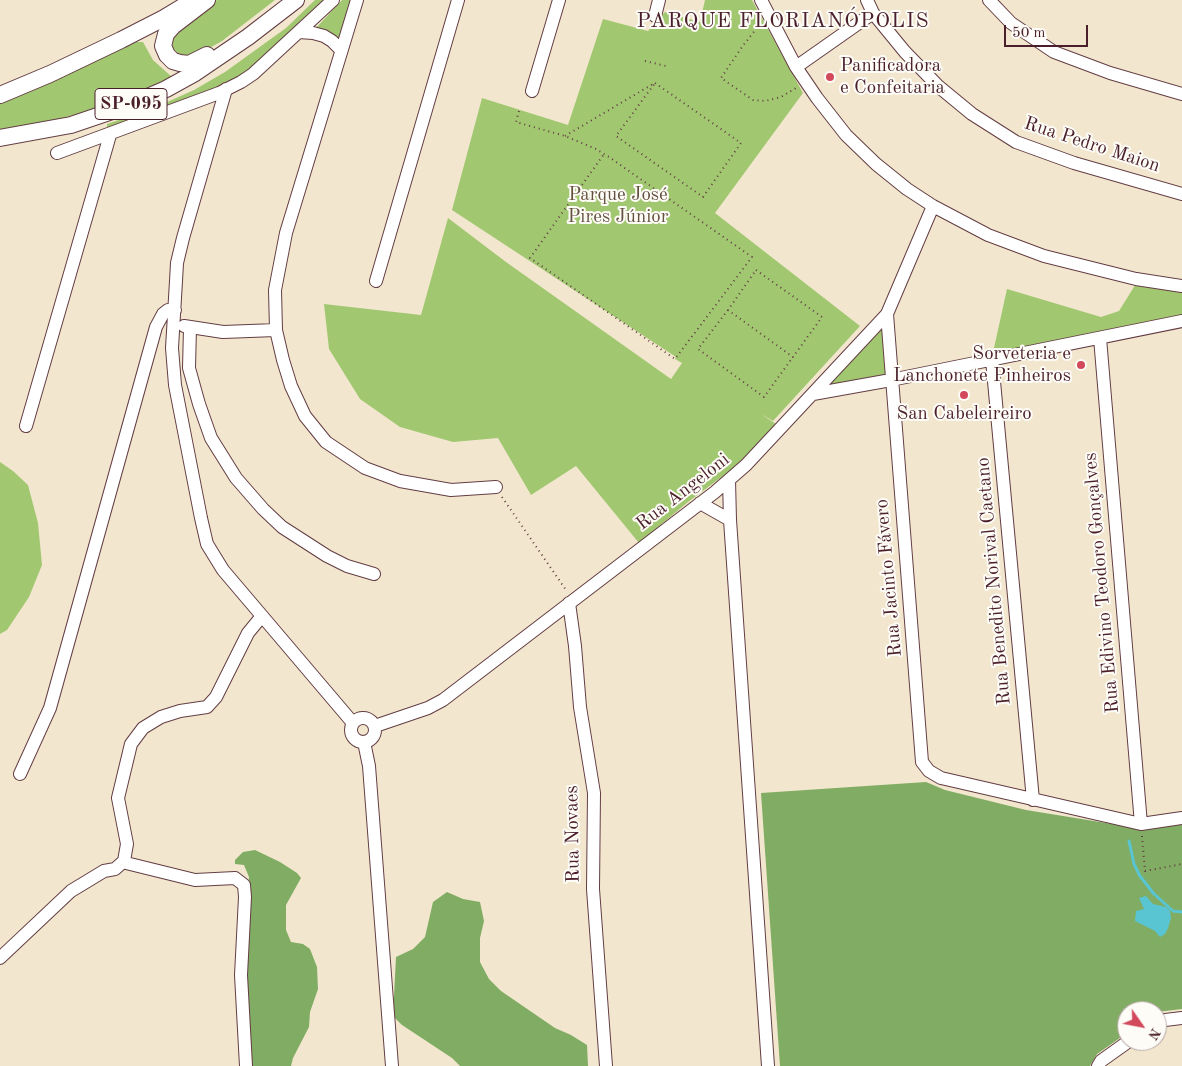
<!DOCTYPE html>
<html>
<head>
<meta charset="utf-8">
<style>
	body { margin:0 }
	#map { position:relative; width:1182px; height:1066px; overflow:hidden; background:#f2e7ce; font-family:"Old Standard TT",serif }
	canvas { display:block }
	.north { position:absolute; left:1117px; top:1001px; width:50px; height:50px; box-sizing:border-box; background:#fdfcf7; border:1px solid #b5a4a5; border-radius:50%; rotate:123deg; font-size:14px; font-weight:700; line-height:20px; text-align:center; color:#4a1f2b }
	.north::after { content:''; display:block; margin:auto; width:18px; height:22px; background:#d1495b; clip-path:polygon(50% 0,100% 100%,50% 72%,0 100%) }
	.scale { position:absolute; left:1004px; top:25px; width:84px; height:22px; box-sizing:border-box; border:2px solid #4a1f2b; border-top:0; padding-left:6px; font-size:15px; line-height:18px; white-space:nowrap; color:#4a1f2b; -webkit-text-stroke:4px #fdfcf7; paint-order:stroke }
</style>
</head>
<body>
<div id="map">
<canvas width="1182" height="1066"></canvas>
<div class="north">N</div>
<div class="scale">50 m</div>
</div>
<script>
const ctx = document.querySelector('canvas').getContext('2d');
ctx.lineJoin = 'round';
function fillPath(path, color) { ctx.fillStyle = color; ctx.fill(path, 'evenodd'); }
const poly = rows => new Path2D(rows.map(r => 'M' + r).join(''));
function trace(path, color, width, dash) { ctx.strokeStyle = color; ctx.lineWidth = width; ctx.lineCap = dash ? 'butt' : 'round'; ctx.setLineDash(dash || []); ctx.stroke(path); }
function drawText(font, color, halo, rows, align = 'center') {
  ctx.font = font + ' "Old Standard TT",serif'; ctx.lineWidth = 4; ctx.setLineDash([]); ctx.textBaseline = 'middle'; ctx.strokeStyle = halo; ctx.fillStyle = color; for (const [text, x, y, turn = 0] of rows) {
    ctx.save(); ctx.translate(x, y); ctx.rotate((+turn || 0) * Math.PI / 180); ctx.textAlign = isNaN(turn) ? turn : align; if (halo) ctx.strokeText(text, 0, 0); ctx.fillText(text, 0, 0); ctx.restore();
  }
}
const green = poly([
	[217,0,275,0,222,41,204,51,192,56,179,55,173,48,172,41,174,35,185,23],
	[315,0,329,0,252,70,224,87,107,128,107,124,154,108,194,90,225,72,286,28],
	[342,0,354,0,339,44,316,28],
	[705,0,752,0,803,93,715,213,860,326,773,421,761,414,776,424,761,442,743,461,688,502,639,543,576,466,531,495,498,438,453,442,400,427,360,399,329,349,324,304,421,315,448,218,506,262,671,379,682,363,675,359,676,357,452,210,482,98,568,125,603,19,648,31,665,12,700,22],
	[136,42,143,42,153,60,172,77,106,106,48,122,0,130,0,103],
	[1137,282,1182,288,1182,318,992,357,1007,289,1101,317,1119,311],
	[885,321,888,378,821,389],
	[0,462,13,471,28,485,38,523,42,565,29,597,7,630,0,634]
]);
const forest = poly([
	[926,782,945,790,1026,810,1137,828,1182,821,1182,1009,1157,1012,1127,1011,1127,1033,1097,1054,1090,1066,780,1066,761,793],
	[255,850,280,862,297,873,301,878,286,905,286,930,291,942,303,944,310,949,317,967,318,989,310,1012,309,1027,293,1058,291,1066,250,1066,246,980,246,908,249,877,244,865,235,864,235,860,243,852],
	[447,892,463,899,480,902,484,921,480,938,480,962,489,979,501,991,555,1028,571,1035,587,1045,588,1066,460,1066,452,1058,402,1025,390,1013,394,996,396,957,413,949,425,937,433,902]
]);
const water = poly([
	[1146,896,1153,904,1166,907,1170,911,1171,918,1168,928,1165,934,1160,937,1155,931,1135,921,1136,911,1144,909,1139,898]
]);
const stream = poly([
	[1129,841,1134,864,1140,876,1154,894,1173,911,1182,912]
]);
const path = poly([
	[760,24,742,47,721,78,753,100,765,101,781,97,796,88],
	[645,61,666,66],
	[655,83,741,143,703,197,616,136,655,83],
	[519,111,516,122,565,136,596,149,604,154,609,157,752,257,675,359,530,258,604,154],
	[565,136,653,84],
	[756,270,822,317,793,357,728,310,756,270],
	[728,310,698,349,764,397,793,357],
	[502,497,566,590],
	[1142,836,1145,871,1182,864]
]);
const minor = poly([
	[357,0,286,233,275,290,276,330,283,360,291,386,305,416,326,442,365,468,400,481,451,490,496,487],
	[761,0,796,67,817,98,846,135,876,164,907,189,933,206,988,235,1044,256,1136,279,1182,286],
	[867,0,873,13,905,52,938,86,972,114,1016,142,1074,163,1182,194],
	[989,0,1011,23,1054,52,1110,73,1182,94],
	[655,16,659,0],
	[299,32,313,33,324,36,332,41,341,50],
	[796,67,873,13],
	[226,89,183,238,177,263,176,281,172,348,175,385,201,518,207,544,223,570,353,723],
	[532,91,559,0],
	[57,153,219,93,241,82,253,74,333,0],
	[376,281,458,0],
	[887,314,922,762,929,771,941,778,1141,824,1182,818],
	[184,326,223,332,276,330],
	[190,328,189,368,199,404,211,438,236,478,263,509,282,527,327,556,347,566,374,574],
	[1100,338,1141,824],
	[992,360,1033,800],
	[813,394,891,380,1182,321],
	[26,426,110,135],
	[729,480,730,520,768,1066],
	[700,503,730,520],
	[569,603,575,646,580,707,594,793,593,889,606,1066],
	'351 730a12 12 0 1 1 24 0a12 12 0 1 1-24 0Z',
	[375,726,428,708,443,700,715,492,746,465,887,314,933,206],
	[364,742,369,766,392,1066],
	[20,774,50,708,156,327,163,314,168,310,175,310],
	[124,861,126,863,195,880,235,878,244,885,245,897,241,975,246,1066],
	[0,958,71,891,104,871,115,869,124,861,127,844,118,798,131,744,143,728,161,717,180,711,207,707,216,697,248,633,262,616],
	[1157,1021,1182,1018],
	[1098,1066,1101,1061,1129,1041]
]);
const major = poly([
	[207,0,173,26,166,34,163,46,167,55,173,61,180,63,189,64,207,55],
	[0,95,50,74,121,40,164,18,194,0],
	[0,138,71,125,127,106,166,89,195,73,248,37,296,0]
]);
const markers = [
	[830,77,5,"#d1495b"],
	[1081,365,5,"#d1495b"],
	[964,395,5,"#d1495b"]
];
const shields = [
	[131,104,72]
];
const shieldNames = [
	["SP-095",131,104]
];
const poiNames = [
	["Panificadora",840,66],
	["e Confeitaria",840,88],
	["Sorveteria e",1071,354,"right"],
	["Lanchonete Pinheiros",1071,376,"right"],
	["San Cabeleireiro",964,414,"center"]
];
const streetNames = [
	["Rua Pedro Maion",1092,145,18],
	["Rua Angeloni",683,492,-38],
	["Rua Jacinto Fávero",889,578,-95],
	["Rua Benedito Norival Caetano",994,581,-95],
	["Rua Edivino Teodoro Gonçalves",1102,583,-95],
	["Rua Novaes",573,834,-91]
];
const parkNames = [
	["Parque José",618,195],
	["Pires Júnior",618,217]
];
const quarterNames = [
	["PARQUE FLORIANÓPOLIS",783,21]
];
fillPath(green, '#a2c771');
fillPath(forest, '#81ac63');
fillPath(water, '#59c5d2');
trace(stream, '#59c5d2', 3);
trace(minor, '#633d43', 14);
trace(major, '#633d43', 18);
trace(path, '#633d43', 2, [1, 4]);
trace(minor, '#fff', 12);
trace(major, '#fff', 16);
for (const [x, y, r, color] of markers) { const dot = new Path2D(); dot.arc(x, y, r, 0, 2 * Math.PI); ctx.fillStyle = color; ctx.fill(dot); trace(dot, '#fdfcf7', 2); }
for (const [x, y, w] of shields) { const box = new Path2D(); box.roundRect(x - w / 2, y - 15.5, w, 31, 4); ctx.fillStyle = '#fdfcf7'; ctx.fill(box); trace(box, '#4a1f2b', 1); }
drawText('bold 18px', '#4a1f2b', null, shieldNames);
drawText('19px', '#4a1f2b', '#fdfcf7', poiNames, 'left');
drawText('19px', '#4a1f2b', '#fdfcf7', streetNames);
drawText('19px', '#645140', '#fdfcf7', parkNames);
ctx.letterSpacing = '1px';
drawText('21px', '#4a1f2b', '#fdfcf7', quarterNames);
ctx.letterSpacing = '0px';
</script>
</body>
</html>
